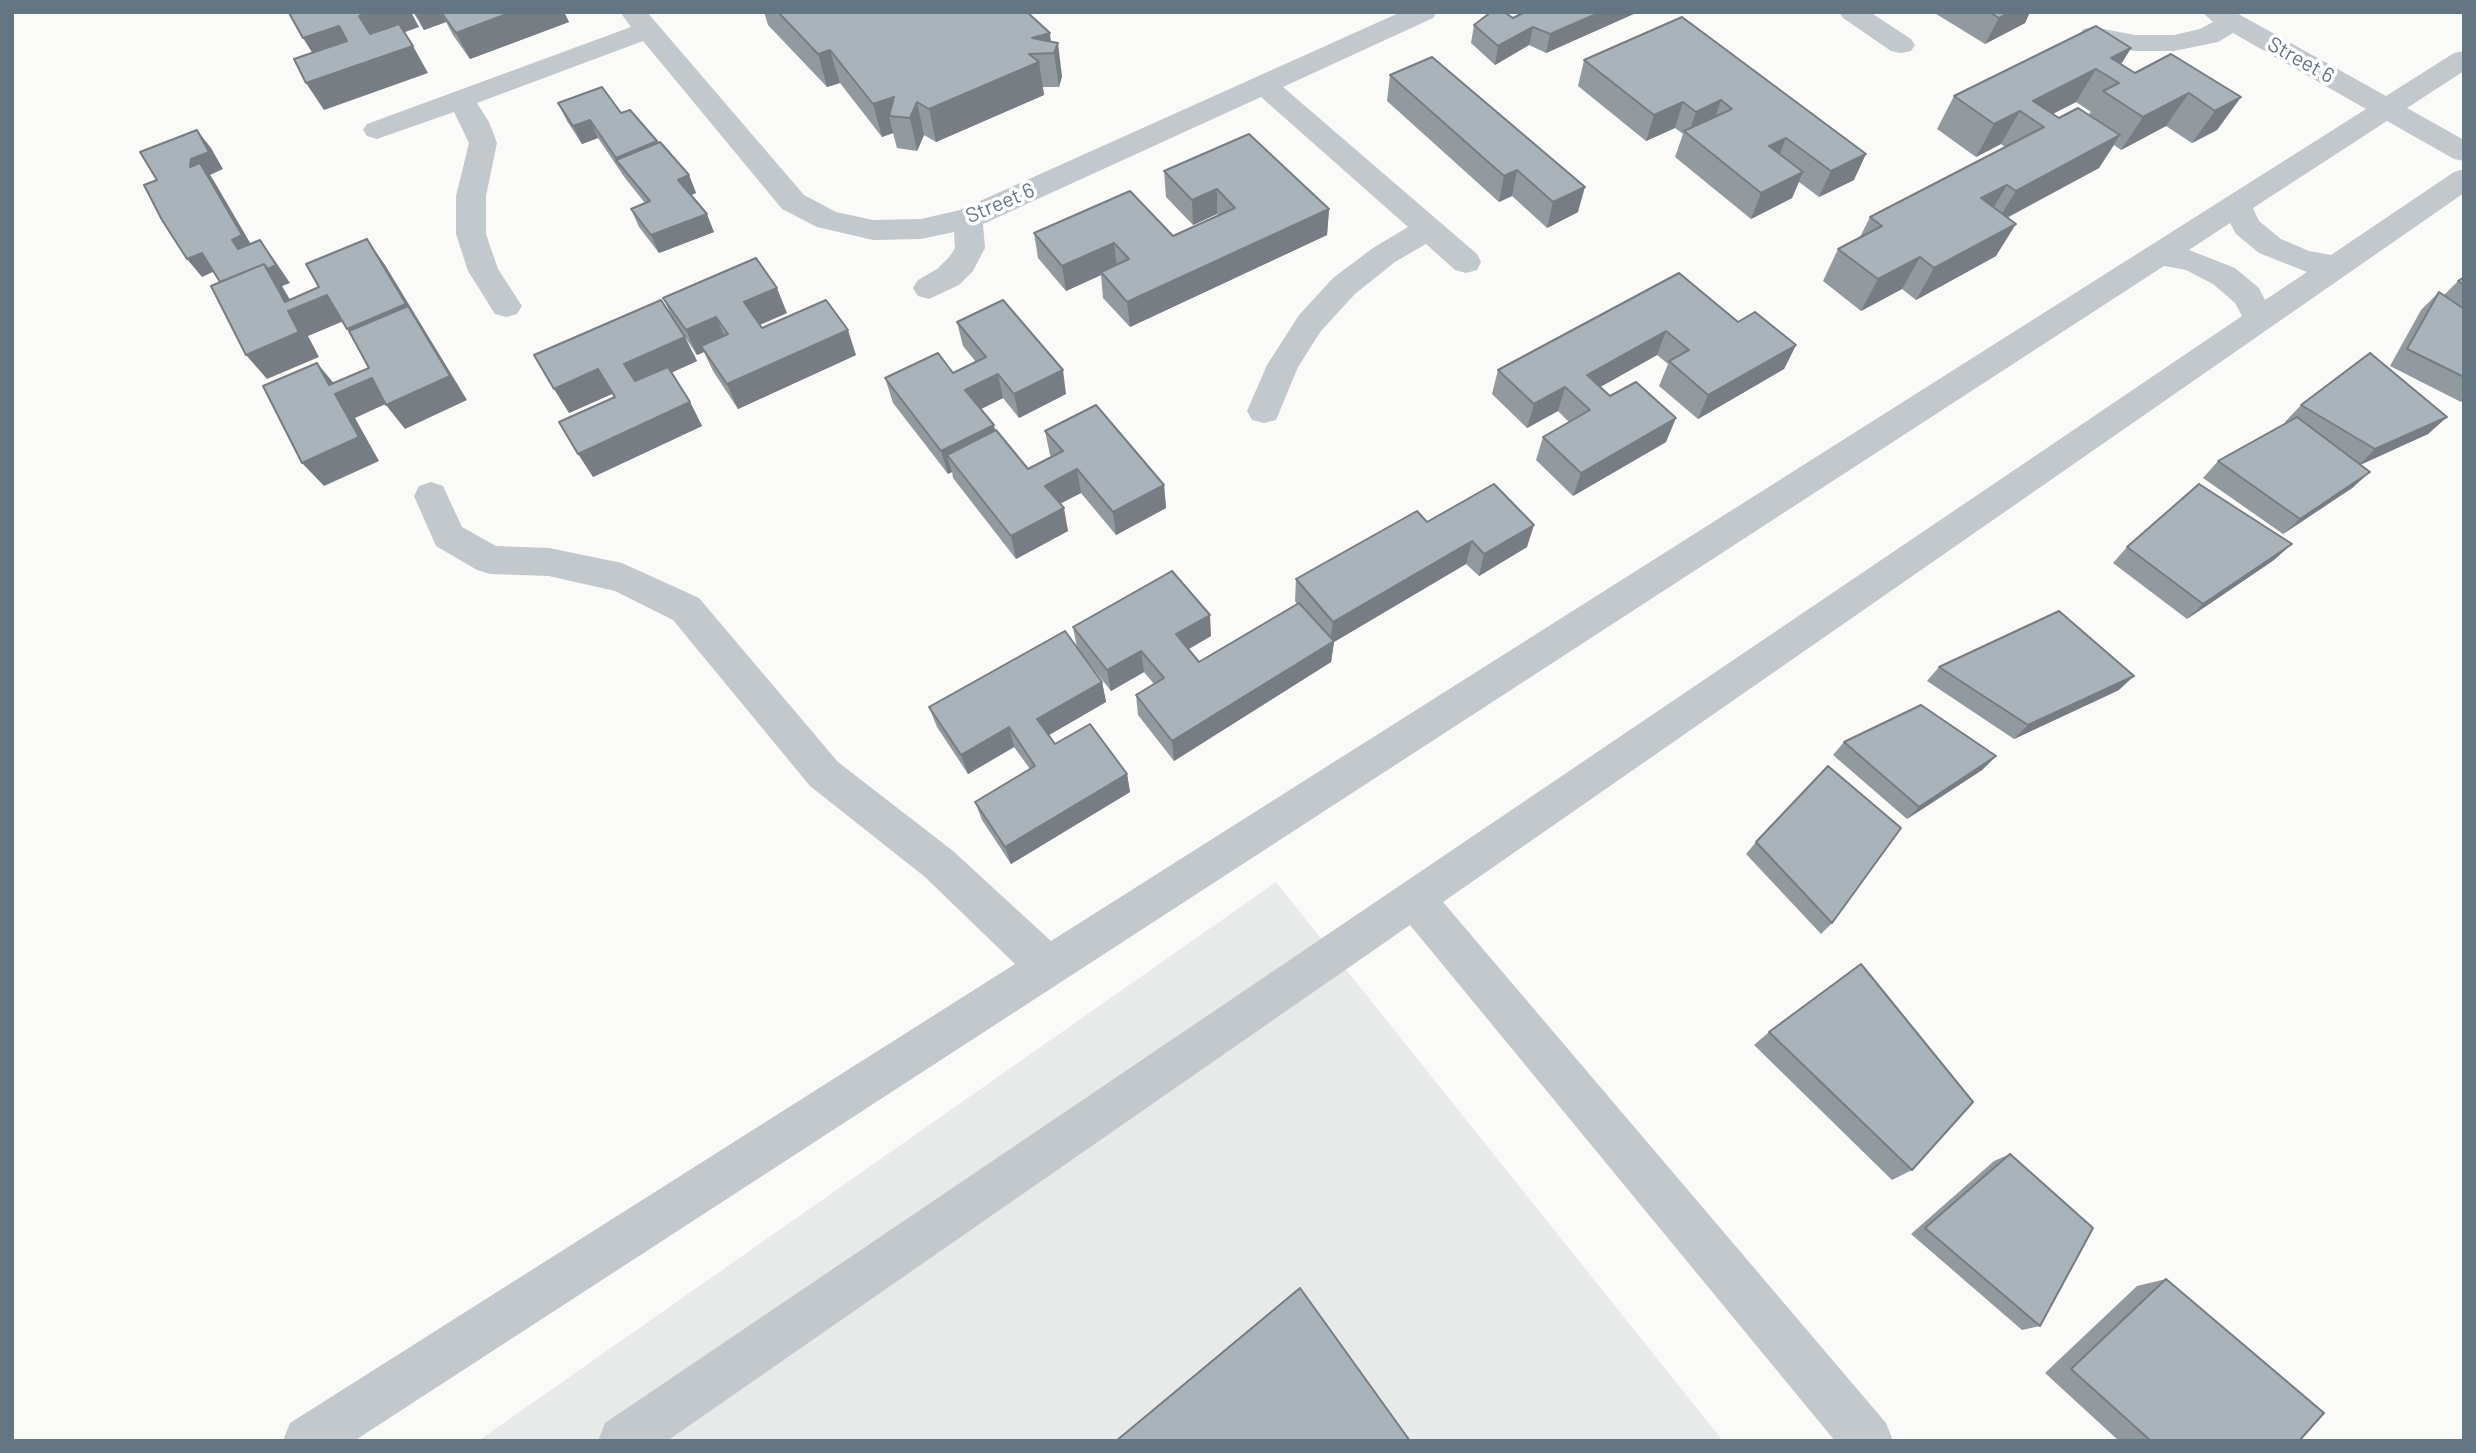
<!DOCTYPE html>
<html>
<head>
<meta charset="utf-8">
<style>
	body { margin:0 }
	#map { position:relative; width:2476px; height:1453px; overflow:hidden; background:#fafaf8; font-family:Barlow,sans-serif }
	canvas { display:block }
	.frame { position:absolute; inset:0; border:14px solid #657683; pointer-events:none }
</style>
</head>
<body>
<div id="map">
<canvas width="2476" height="1453"></canvas>
<div class="frame"></div>
</div>
<script>
const ctx = document.querySelector('canvas').getContext('2d');
ctx.lineJoin = 'round';
function fillPath(path, color) { ctx.fillStyle = color; ctx.fill(path, 'evenodd'); }
const poly = rows => new Path2D(rows.map(r => 'M' + r).join(''));
function trace(path, color, width, dash) { ctx.strokeStyle = color; ctx.lineWidth = width; ctx.lineCap = dash ? 'butt' : 'round'; ctx.setLineDash(dash || []); ctx.stroke(path); }
function drawText(font, color, halo, rows, align = 'center') {
  ctx.font = font + ' Barlow,sans-serif'; ctx.lineWidth = 7; ctx.setLineDash([]); ctx.textBaseline = 'middle'; ctx.strokeStyle = halo; ctx.fillStyle = color; for (const [text, x, y, turn = 0] of rows) {
    ctx.save(); ctx.translate(x, y); ctx.rotate((+turn || 0) * Math.PI / 180); ctx.textAlign = isNaN(turn) ? turn : align; if (halo) ctx.strokeText(text, 0, 0); ctx.fillText(text, 0, 0); ctx.restore();
  }
}
const built = poly([
	[1276,882,1723,1441,478,1441]
]);
const minor = poly([
	[620,12,647,12,804,195,836,212,873,220,921,219,960,210,1401,12,1437,12,1433,18,1283,87,1477,254,1481,262,1477,270,1466,273,1455,270,1426,244,1395,262,1355,294,1321,331,1298,367,1276,420,1264,423,1252,420,1247,411,1267,365,1299,315,1333,278,1373,248,1408,227,1261,97,983,224,985,248,973,271,959,285,929,299,918,296,913,288,918,280,937,269,950,256,955,248,954,232,921,239,873,240,817,227,782,209,643,41,477,103,489,122,497,143,486,196,486,234,498,269,522,306,517,314,506,317,495,314,468,271,456,234,456,196,469,143,454,112,377,139,367,136,363,130,367,124,631,27,620,12],
	[1839,12,1870,12,1911,39,1915,45,1911,51,1901,53,1891,51,1843,18,1839,12],
	[2202,12,2235,12,2386,96,2454,53,2464,51,2464,71,2407,108,2464,140,2464,161,2454,159,2387,121,2253,208,2259,221,2281,239,2309,251,2331,255,2454,172,2464,169,2464,193,1443,902,1886,1423,1893,1441,1835,1441,1410,925,667,1441,598,1441,605,1423,2242,316,2235,303,2213,284,2186,270,2164,266,354,1441,283,1441,290,1423,1015,964,925,877,810,786,673,620,615,591,549,576,490,574,477,570,436,546,414,496,419,486,431,482,443,486,462,527,496,546,549,548,622,563,699,598,838,762,953,851,1051,941,2366,109,2233,33,2218,42,2174,51,2135,51,2083,41,2080,35,2083,29,2093,27,2135,35,2174,35,2200,29,2213,22,2202,12],
	[2230,223,2236,234,2259,253,2307,272,2265,300,2259,288,2235,268,2189,250,2230,223]
]);
const wall = poly([
	[413,12,564,12,569,22,470,59,453,35,446,22,424,30],
	[764,12,1027,12,1051,42,1062,76,1059,87,1043,87,1044,95,936,142,924,135,917,151,897,148,893,133,882,137,840,83,827,87,768,25],
	[1638,12,1546,53,1529,45,1495,65,1471,43,1474,25,1513,18],
	[1933,12,2030,12,2025,23,1985,44],
	[1682,17,1854,180,1819,197,1799,182,1792,198,1751,219,1675,157,1683,134,1675,128,1646,141,1578,86,1584,60],
	[2131,48,2121,64,2135,73,2241,97,2217,130,2192,143,2166,126,2121,150,2114,145,2099,168,2007,218,1996,256,1916,300,1902,289,1861,311,1823,281,1838,249,1860,237,1870,217,2005,147,2001,144,1976,157,1937,129,1954,96],
	[2076,102,2091,112,2089,114,2059,118,2053,114],
	[1390,75,1578,212,1547,228,1512,196,1499,202,1387,101],
	[558,103,621,113,657,141,689,175,696,193,691,195,714,232,659,253,639,227,631,209,645,203,625,178,598,138,582,144,567,121],
	[1164,171,1329,209,1327,235,1130,327,1103,298,1101,275,1066,291,1038,258,1034,233,1173,236,1218,215,1217,214,1193,225,1166,197],
	[1679,273,1738,322,1796,345,1784,369,1698,419,1659,386,1668,364,1657,355,1600,387,1666,442,1573,496,1536,460,1543,437,1569,422,1558,411,1527,428,1492,394,1498,370],
	[2464,277,2464,400,2461,402,2390,366,2421,310,2439,292,2444,295,2458,281],
	[663,298,787,313,760,325,762,328,856,355,738,409,713,371,704,352,697,355,683,334,697,361,671,373,690,402,702,426,593,477,614,397,612,394,569,413,674,321],
	[957,322,1066,394,1019,418,1003,398,981,409,995,430,1028,469,1052,457,1050,455,1045,431,1164,485,1166,508,1116,535,1081,493,1060,503,1068,531,1016,559,953,478,952,472,948,474,893,403,885,378,953,373,976,362,963,346],
	[2301,405,2447,417,2428,434,2360,464,2370,472,2352,488,2283,534,2203,478,2218,461,2286,423,2285,422],
	[1427,522,1527,547,1479,576,1466,564,1334,642,1331,662,1174,761,1138,715,1136,695,1154,684,1144,672,1111,691,1081,653,1102,682,1106,702,1049,735,1055,744,1127,774,1130,792,1011,864,982,820,975,802,1030,769,1014,747,968,774,937,727,929,707,1077,648,1073,627,1211,636,1188,649,1199,662,1297,604,1295,601,1296,579],
	[2127,547,2274,560,2187,619,2113,563],
	[1939,667,2119,690,2014,739,1927,681],
	[1844,742,1996,756,1982,770,1907,819,1833,755],
	[1756,842,1832,923,1821,934,1746,854],
	[1769,1032,1912,1170,1892,1180,1754,1045],
	[2010,1154,2040,1326,2022,1330,1911,1234,1994,1161],
	[2166,1279,2299,1441,2119,1441,2045,1373,2137,1286]
]);
const shadedWall = poly([
	[371,12,411,12,419,27,375,43,359,16],
	[415,12,440,12,446,22,424,30],
	[512,12,564,12,569,22,470,59,456,33],
	[1601,12,1638,12,1546,53,1550,34],
	[2009,12,2030,12,2025,23,1985,44,1999,18],
	[339,26,355,52,320,65,303,38],
	[1533,27,1529,45,1495,65,1498,46],
	[1050,33,1052,53,1032,38],
	[1058,43,1062,76,1059,87,1054,53],
	[413,46,428,73,324,110,306,83],
	[2131,48,2112,79,2111,58],
	[830,50,840,83,827,87,818,54],
	[1039,62,1044,95,936,142,929,109],
	[2096,69,2076,102,2036,122,2033,101],
	[2189,93,2166,126,2121,150,2143,117],
	[894,97,889,116,893,133,882,137,873,104],
	[2241,97,2217,130,2192,143,2215,111],
	[1721,100,1712,127,1688,135,1696,112],
	[917,102,924,135,917,151,910,118],
	[1683,102,1675,128,1646,141,1654,115],
	[2020,111,2001,144,1976,157,1994,124],
	[590,120,598,138,582,144,573,126],
	[197,130,211,148,223,169,210,175,214,181,256,253,238,249,190,167,191,159],
	[2120,135,2099,168,1996,223,2016,191],
	[1786,138,1776,164,1769,146],
	[657,141,665,159,618,162,616,158],
	[1866,154,1854,180,1819,197,1831,171],
	[1517,170,1512,196,1499,202,1504,176],
	[1803,172,1792,198,1751,219,1761,193],
	[689,175,696,193,685,198,678,180],
	[2007,185,1988,217,1981,198],
	[1585,187,1578,212,1547,228,1553,202],
	[1217,189,1217,214,1193,225,1192,200],
	[1329,209,1327,235,1130,327,1127,302],
	[707,214,714,232,659,253,651,235],
	[2016,224,1996,256,1916,300,1934,268],
	[367,239,385,265,467,400,405,429,386,405,366,354,347,329],
	[260,240,273,258,290,283,282,286,295,308,327,295,346,320,308,336,319,357,267,379,246,355,288,311,285,302,264,264],
	[1114,243,1117,268,1101,272,1101,275,1066,291,1062,266],
	[202,253,217,270,202,277,187,259],
	[1920,257,1902,289,1861,311,1878,279],
	[777,288,787,313,754,327,744,302],
	[716,317,727,342,701,346,704,352,697,355,686,330],
	[848,330,856,355,738,409,727,384],
	[1666,331,1657,355,1579,399,1587,375],
	[685,337,697,361,637,388,624,364],
	[1796,345,1784,369,1698,419,1708,395],
	[317,363,337,387,372,378,390,402,355,418,379,461,324,486,302,463,329,385],
	[598,369,612,394,569,413,554,389],
	[1063,370,1066,394,1019,418,1014,394],
	[998,374,1003,398,971,414,965,390],
	[1565,387,1558,411,1527,428,1534,404],
	[690,402,702,426,593,477,578,454],
	[2447,417,2428,434,2358,466,2375,449],
	[1676,418,1666,442,1573,496,1581,473],
	[994,425,999,449,947,455,952,472,948,474,941,451],
	[1077,469,1081,493,1050,509,1045,486],
	[2370,472,2352,488,2283,534,2300,519],
	[1164,485,1166,508,1116,535,1113,512],
	[1064,508,1068,531,1016,559,1011,536],
	[1534,525,1527,547,1479,576,1484,554],
	[1472,541,1466,564,1334,642,1331,662,1174,761,1172,741,1330,643,1333,622],
	[2292,544,2274,560,2187,619,2203,604],
	[1210,615,1211,636,1177,656,1176,634],
	[1141,651,1144,672,1111,691,1107,670],
	[2134,676,2119,690,2014,739,2028,725],
	[1102,682,1106,702,1042,739,1037,719],
	[1009,727,1014,747,968,774,961,755],
	[1996,756,1982,770,1907,819,1919,807],
	[1127,774,1130,792,1011,864,1005,847]
]);
const building = poly([
	[291,12,371,12,359,16,370,34,399,24,413,46,306,83,294,59,347,41,339,26,303,38,289,13,291,12],
	[441,12,512,12,456,33,441,12],
	[778,12,1027,12,1050,33,1032,38,1058,43,1054,53,1029,54,1039,62,929,109,917,102,910,118,889,116,894,97,873,104,830,50,818,54,778,12],
	[1491,12,1504,12,1513,18,1525,12,1601,12,1550,34,1533,27,1498,46,1474,25,1491,12],
	[1989,12,2009,12,1999,18,1989,12],
	[1682,17,1866,154,1831,171,1786,138,1769,146,1803,172,1761,193,1684,131,1732,109,1721,100,1696,112,1683,102,1654,115,1584,60,1682,17],
	[2096,26,2131,48,2111,58,2135,73,2171,54,2241,97,2215,111,2189,93,2143,117,2103,91,2119,83,2096,69,2033,101,2059,118,2078,108,2120,135,2016,191,2007,185,1981,198,2016,224,1934,268,1920,257,1878,279,1838,249,1882,226,1870,217,2044,127,2020,111,1994,124,1954,96,2096,26],
	[1432,57,1585,187,1553,202,1517,170,1504,176,1390,75,1432,57],
	[602,87,621,113,630,110,657,141,616,158,590,120,573,126,558,103,602,87],
	[197,130,209,152,191,159,190,167,200,163,242,235,232,240,238,249,260,240,276,265,268,269,264,264,220,282,202,253,187,259,162,220,144,185,157,180,140,152,197,130],
	[1249,134,1329,209,1127,302,1101,272,1129,259,1114,243,1062,266,1034,233,1130,191,1173,236,1235,208,1217,189,1192,200,1164,171,1249,134],
	[660,142,689,175,678,180,707,214,651,235,631,209,650,201,616,160,660,142],
	[367,239,406,304,347,329,327,295,288,311,299,332,246,355,211,286,264,264,285,302,319,287,306,264,367,239],
	[756,258,777,288,744,302,762,328,826,300,848,330,727,384,701,346,728,334,716,317,686,330,663,298,756,258],
	[1679,273,1738,322,1755,312,1796,345,1708,395,1669,361,1689,350,1666,331,1587,375,1610,396,1636,382,1676,418,1581,473,1543,437,1590,410,1565,387,1534,404,1498,370,1679,273],
	[2464,277,2464,285,2458,281,2464,277],
	[2439,292,2464,309,2464,377,2407,349,2439,292],
	[661,300,685,337,624,364,635,381,668,367,690,402,578,454,559,422,615,397,598,369,554,389,534,355,661,300],
	[1003,300,1063,370,1014,394,998,374,965,390,994,425,941,451,885,378,938,353,953,373,986,357,957,322,1003,300],
	[408,306,450,376,386,405,372,378,335,394,359,437,302,463,263,386,317,363,329,385,369,368,349,331,408,306],
	[2370,353,2447,417,2375,449,2301,405,2370,353],
	[1096,405,1164,485,1113,512,1077,469,1045,486,1064,508,1011,536,947,455,996,430,1028,469,1063,451,1045,431,1096,405],
	[2297,417,2370,472,2300,519,2218,461,2297,417],
	[1494,484,1534,525,1484,554,1472,541,1333,622,1296,579,1417,511,1427,522,1494,484],
	[2199,484,2292,544,2203,604,2127,547,2199,484],
	[1172,571,1210,615,1176,634,1199,662,1299,603,1334,641,1172,741,1136,695,1164,678,1141,651,1107,670,1073,627,1172,571],
	[2059,611,2134,676,2028,725,1939,667,2059,611],
	[1065,631,1102,682,1037,719,1055,744,1090,724,1127,774,1005,847,975,802,1035,766,1009,727,961,755,929,707,1065,631],
	[1921,705,1996,756,1919,807,1844,742,1921,705],
	[1828,766,1901,828,1832,923,1756,842,1828,766],
	[1861,964,1973,1102,1912,1170,1769,1032,1861,964],
	[2010,1154,2093,1228,2040,1326,1925,1228,2010,1154],
	[2166,1279,2324,1413,2299,1441,2151,1441,2071,1369,2166,1279],
	[1300,1288,1410,1441,1116,1441,1300,1288]
]);
const farStreetnames = [
	["Street 6",2301,60,29],
	["Street 6",1000,203,-23]
];
fillPath(built, '#e8e9e9');
fillPath(minor, '#c3c8cc');
fillPath(wall, '#929a9f');
fillPath(shadedWall, '#777d82');
fillPath(building, '#aab3b9');
trace(building, '#777d82', 2);
drawText('21px', '#657683', '#fff', farStreetnames);
</script>
</body>
</html>
